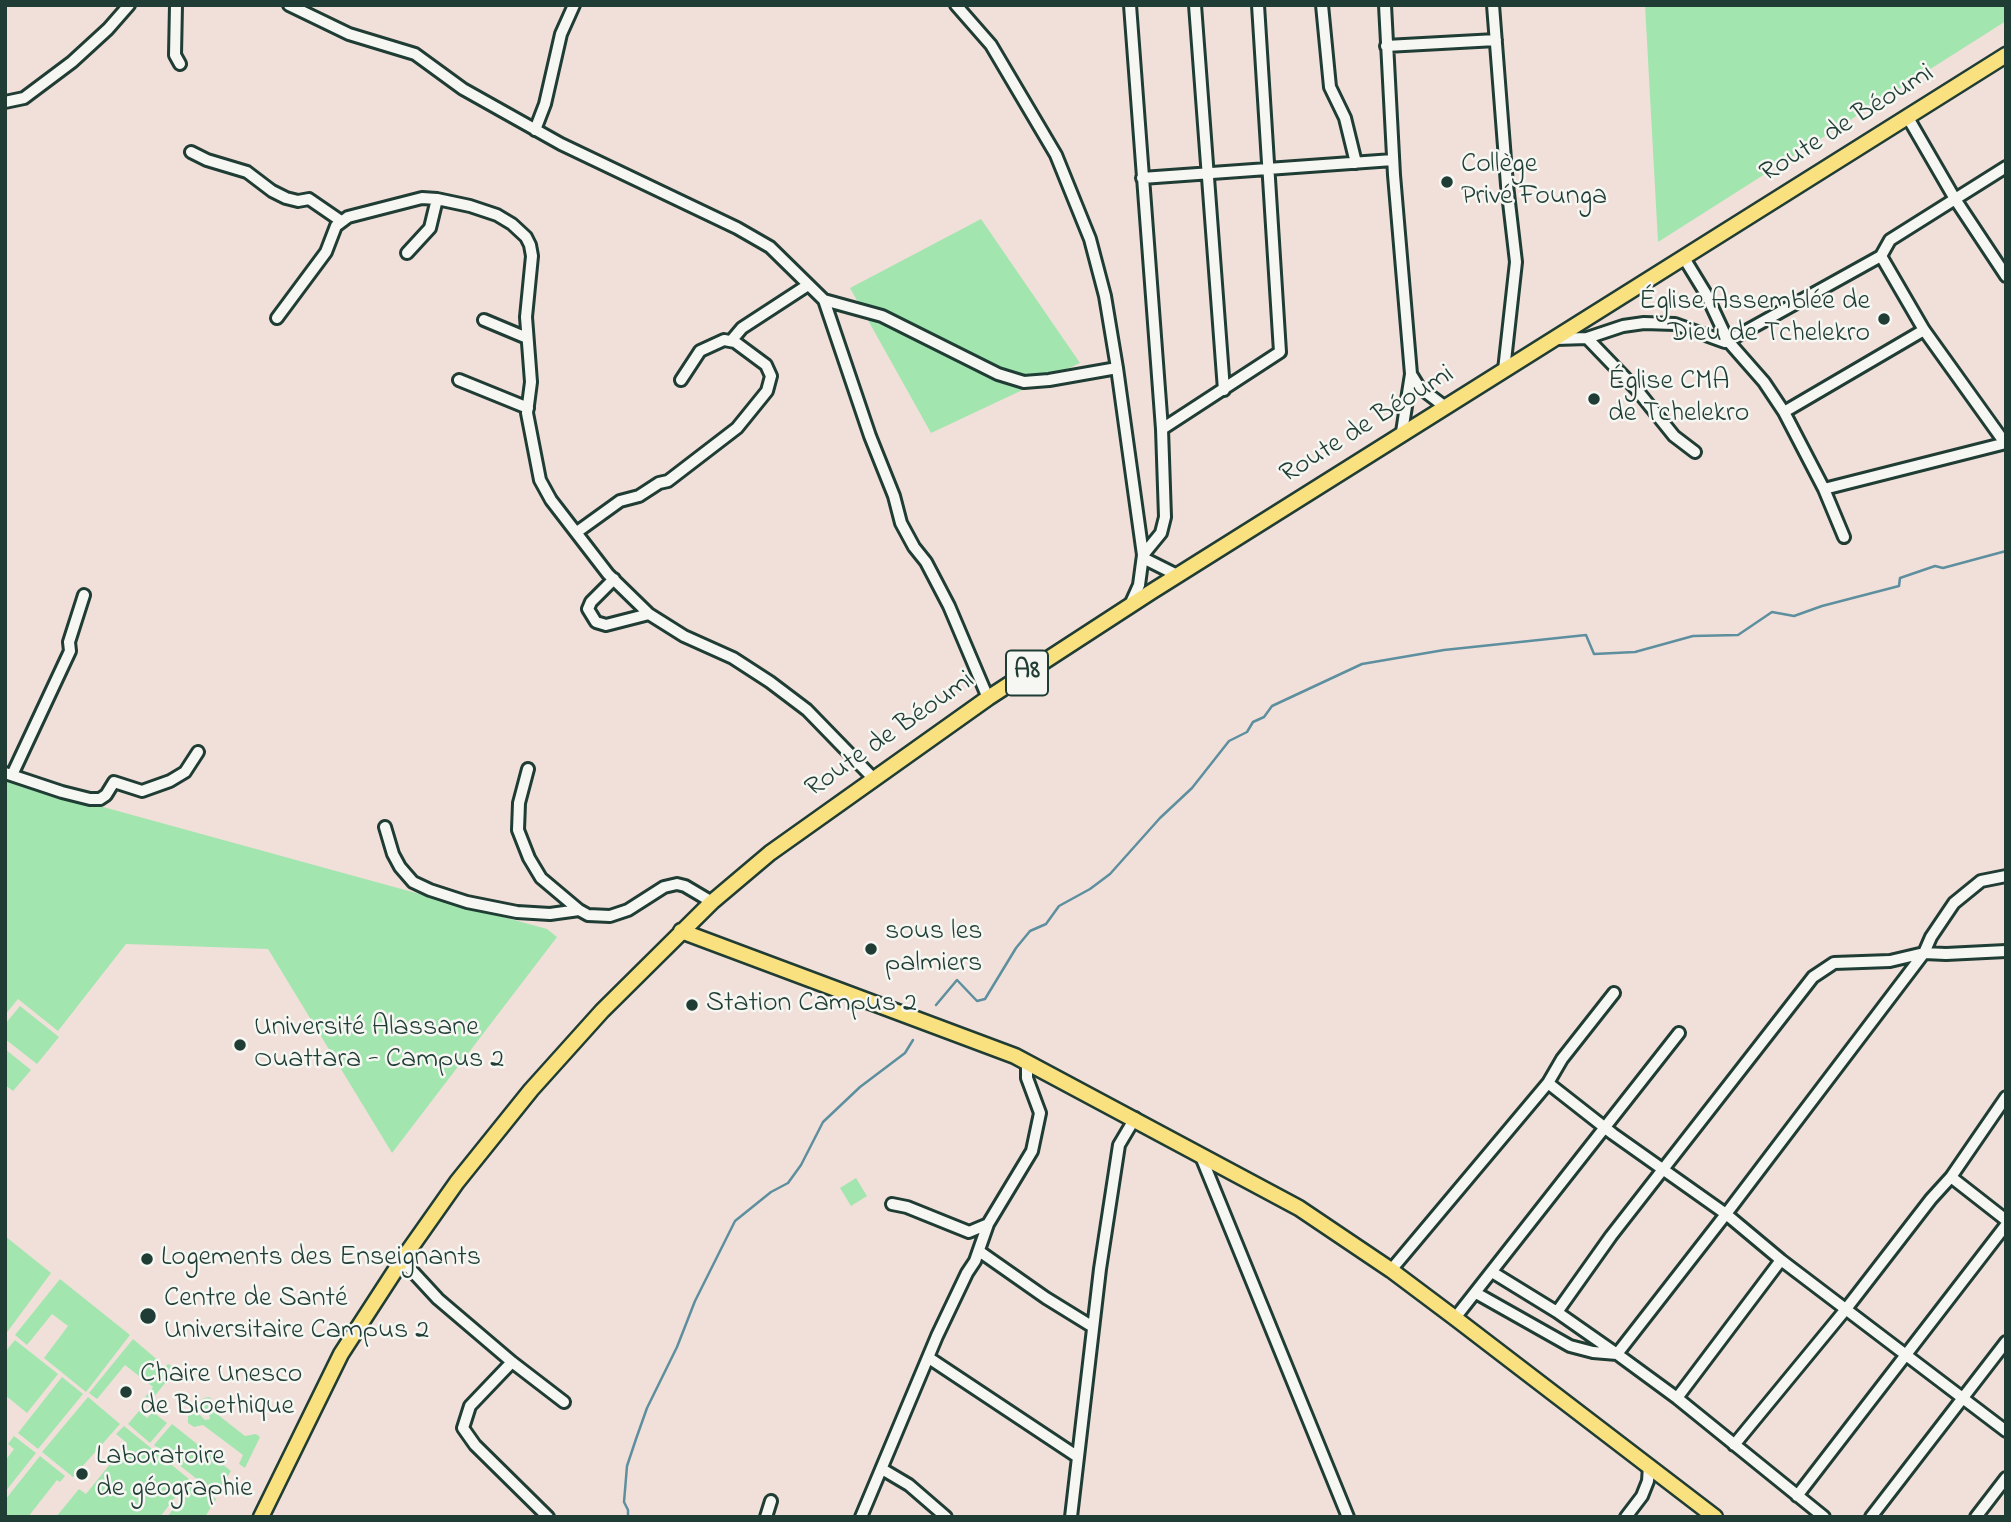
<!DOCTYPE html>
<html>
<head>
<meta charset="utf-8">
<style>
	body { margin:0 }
	#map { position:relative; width:2011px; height:1522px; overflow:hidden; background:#f1e0d9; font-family:"Indie Flower",sans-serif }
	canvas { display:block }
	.frame { position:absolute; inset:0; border:7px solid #1f3d34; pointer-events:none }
</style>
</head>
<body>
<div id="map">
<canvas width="2011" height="1522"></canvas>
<div class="frame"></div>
</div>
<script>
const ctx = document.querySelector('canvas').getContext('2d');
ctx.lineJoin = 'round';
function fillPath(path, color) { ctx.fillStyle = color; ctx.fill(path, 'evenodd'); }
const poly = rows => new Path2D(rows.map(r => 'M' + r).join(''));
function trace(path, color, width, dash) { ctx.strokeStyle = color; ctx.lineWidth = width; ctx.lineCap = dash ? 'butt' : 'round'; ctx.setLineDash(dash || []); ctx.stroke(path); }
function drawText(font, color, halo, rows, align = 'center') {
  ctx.font = font + ' "Indie Flower",sans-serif'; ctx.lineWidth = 5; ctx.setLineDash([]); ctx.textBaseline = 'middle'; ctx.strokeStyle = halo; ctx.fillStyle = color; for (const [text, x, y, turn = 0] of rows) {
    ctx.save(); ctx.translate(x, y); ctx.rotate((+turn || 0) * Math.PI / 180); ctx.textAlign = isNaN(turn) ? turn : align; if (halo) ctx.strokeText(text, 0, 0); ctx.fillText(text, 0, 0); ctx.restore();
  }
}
const green = poly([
	[1645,5,2006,5,2006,21,1658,242],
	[981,219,1080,363,931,433,850,288],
	[5,780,547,929,557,937,392,1153,268,949,126,944,58,1031,18,999,5,1015],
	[20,1006,59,1037,37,1064,5,1039,5,1024],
	[5,1049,31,1070,13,1091,5,1085],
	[856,1178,867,1196,851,1206,840,1188],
	[5,1236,51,1273,5,1335],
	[60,1279,130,1335,86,1392,44,1358,68,1326,52,1314,27,1345,15,1335],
	[133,1339,160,1362,156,1367,161,1372,168,1364,172,1366,166,1373,170,1377,149,1403,143,1400,153,1387,125,1365,97,1399,89,1393],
	[15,1340,58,1374,27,1413,5,1395,5,1352],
	[62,1377,83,1394,38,1449,18,1433],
	[88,1397,120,1424,73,1477,42,1452],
	[209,1397,212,1399,208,1407,245,1436,256,1434,260,1437,245,1468,239,1464,243,1455,203,1425,194,1427,188,1423,188,1416,194,1409,205,1420,210,1419,209,1414,197,1406,204,1398],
	[139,1411,147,1418,153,1412,167,1423,150,1443,128,1424],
	[172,1424,231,1471,217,1495,154,1445],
	[124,1426,189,1479,160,1517,56,1517,79,1489,86,1494,127,1443,116,1434],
	[14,1436,36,1453,5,1492,5,1461,14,1449,8,1444],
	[40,1456,65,1476,60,1482,57,1480,28,1517,5,1517,5,1500],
	[194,1483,216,1499,205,1517,167,1517]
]);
const stream = poly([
	[936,1005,957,980,977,1001,985,999,1016,948,1030,931,1046,924,1059,906,1090,889,1110,874,1160,818,1192,788,1229,741,1247,732,1253,722,1264,717,1272,706,1362,664,1444,650,1586,635,1594,654,1635,652,1693,636,1738,635,1772,612,1794,616,1822,606,1899,586,1900,578,1935,566,1943,568,2006,551],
	[628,1517,628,1510,624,1502,627,1466,636,1439,647,1408,677,1347,695,1301,735,1221,771,1192,788,1183,801,1165,823,1122,860,1087,905,1053,913,1040]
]);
const minor = poly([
	[176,5,175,55,180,64],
	[289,5,349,34,415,54,463,89,561,144,737,228,770,247,824,300,870,436,894,496,901,523,914,547,926,562,949,606,988,698],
	[956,5,991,45,1056,155,1090,239,1105,296,1117,368,1143,555,1139,585,1130,605],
	[1130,5,1162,429,1165,517,1161,533,1143,555],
	[1195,5,1224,390],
	[1322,5,1330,87,1345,118,1356,163],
	[1385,5,1394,175,1411,374,1402,432],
	[1493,5,1507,185,1516,262,1504,370],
	[1386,46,1496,40],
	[5,102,24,98,72,62,108,29,129,5],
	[1907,116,1955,199,2006,276],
	[535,130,545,104,561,34,574,5],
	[191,152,207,160,247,172,272,191,286,198,298,201,309,199,341,221],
	[1142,178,1393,160],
	[407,253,430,228,437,199],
	[1881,256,1924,330,2005,443],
	[1684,258,1706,294,1728,341,1764,382,1784,412,1824,489,1844,537],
	[824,300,882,316,998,374,1024,382,1049,380,1117,368],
	[277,318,326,252,336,226,348,217,422,198,437,199,470,206,497,215,512,224,526,237,530,245,532,256,526,317,531,382,527,413,540,480,551,500,608,574,649,614,684,636,733,658,770,682,807,710,873,778],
	[484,320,527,338],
	[1587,338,1637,390,1674,436,1695,452],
	[1556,339,1587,338,1623,326,1644,323,1675,324,1725,342,1728,341,1881,256,1890,240,2006,167],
	[731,341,742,328,808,285],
	[1411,374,1419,387,1444,406],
	[459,380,528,408],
	[1784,412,1924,330],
	[1162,429,1280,352,1258,5],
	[1824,489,2006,443],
	[577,532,620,501,639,496,659,483,668,481,737,428,767,391,771,376,766,365,735,342,724,340,700,351,681,380],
	[1143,558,1177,575],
	[614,579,591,602,588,609,596,622,606,625,649,614],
	[528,769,519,803,518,830,529,858,541,878,579,910,588,915,610,916,628,910,664,887,677,884,685,886,712,902],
	[5,773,62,792,90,799,100,799,106,795,114,782,142,791,170,781,185,772,198,752],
	[12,775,70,651,69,642,84,595],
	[385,827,393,854,400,867,413,882,430,890,467,902,517,912,550,914,579,910],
	[1548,1083,1613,1134,1726,1214,1781,1260,2006,1431],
	[1200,1154,1348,1517],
	[1951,1177,2006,1220],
	[892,1204,907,1207,969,1232,988,1224,1032,1151,1040,1113,1027,1078,1027,1062],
	[979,1251,1046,1298,1093,1327],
	[402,1260,438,1299,512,1362,564,1402],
	[1391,1270,1548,1083,1562,1059,1614,993],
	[1492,1272,1557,1312,1617,1354,1677,1398,1824,1517],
	[1476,1293,1570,1346,1593,1352,1617,1354,1726,1214,1924,953,1931,937,1954,903,1981,881,2006,876],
	[1557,1312,1611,1236,1813,977,1834,963,1890,961,1924,953,1946,954,2006,951],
	[1455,1318,1679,1033],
	[929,1358,1078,1457],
	[512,1362,470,1406,463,1428,475,1445,548,1517],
	[1677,1398,1781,1260],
	[1734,1445,1846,1309,1931,1199,1951,1177,2006,1097],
	[882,1469,909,1485,946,1517],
	[1797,1496,2006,1225],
	[766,1517,771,1501],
	[861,1517,937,1336,967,1273,975,1261,988,1224],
	[1071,1517,1100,1269,1119,1145,1135,1118],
	[1626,1517,1642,1496,1648,1481,1649,1466],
	[1871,1517,2006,1342],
	[1976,1517,2006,1478]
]);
const major = poly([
	[681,931,1015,1056,1299,1208,1391,1270,1455,1318,1715,1517],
	[261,1517,341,1354,402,1260,457,1182,531,1090,602,1011,712,902,770,853,988,698,1151,592,2006,55]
]);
const markers = [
	[1447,182,7,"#1f3d34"],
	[1884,319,7,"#1f3d34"],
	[1594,399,7,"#1f3d34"],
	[871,949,7,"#1f3d34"],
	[692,1005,7,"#1f3d34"],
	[240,1045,7,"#1f3d34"],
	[147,1259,7,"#1f3d34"],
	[148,1316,9,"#1f3d34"],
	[126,1392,7,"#1f3d34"],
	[82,1474,7,"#1f3d34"]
];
const shields = [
	[1027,673,42]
];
const shieldNames = [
	["A8",1027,673]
];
const streetNames = [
	["Route de Béoumi",1848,125,-32],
	["Route de Béoumi",1368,426,-32],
	["Route de Béoumi",891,736,-35]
];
const poiNames = [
	["Collège",1461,166],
	["Privé Founga",1461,198],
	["Église Assemblée de",1870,303,"right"],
	["Dieu de Tchelekro",1870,335,"right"],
	["Église CMA",1608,383],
	["de Tchelekro",1608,415],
	["sous les",885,933],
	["palmiers",885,965],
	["Station Campus 2",706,1005],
	["Université Alassane",254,1029],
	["Ouattara - Campus 2",254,1061],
	["Logements des Enseignants",161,1259],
	["Centre de Santé",164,1300],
	["Universitaire Campus 2",164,1332],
	["Chaire Unesco",140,1376],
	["de Bioethique",140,1408],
	["Laboratoire",96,1458],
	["de géographie",96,1490]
];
fillPath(green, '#a3e5af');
trace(stream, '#5d8f9f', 2.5);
trace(minor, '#1f3d34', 16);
trace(major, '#1f3d34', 19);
trace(minor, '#f6f6f2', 10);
trace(major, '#fae180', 14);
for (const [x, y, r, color] of markers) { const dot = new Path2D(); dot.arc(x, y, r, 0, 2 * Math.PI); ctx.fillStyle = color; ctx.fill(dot); trace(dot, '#f6f6f2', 2.5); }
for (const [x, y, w] of shields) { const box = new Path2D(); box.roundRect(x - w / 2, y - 22.5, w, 45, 5); ctx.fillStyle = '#f6f6f2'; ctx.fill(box); trace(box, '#1f3d34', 2); }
drawText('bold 26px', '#1f3d34', null, shieldNames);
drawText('28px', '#1f3d34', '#f6f6f2', streetNames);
drawText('28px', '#1f3d34', '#f6f6f2', poiNames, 'left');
</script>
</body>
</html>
